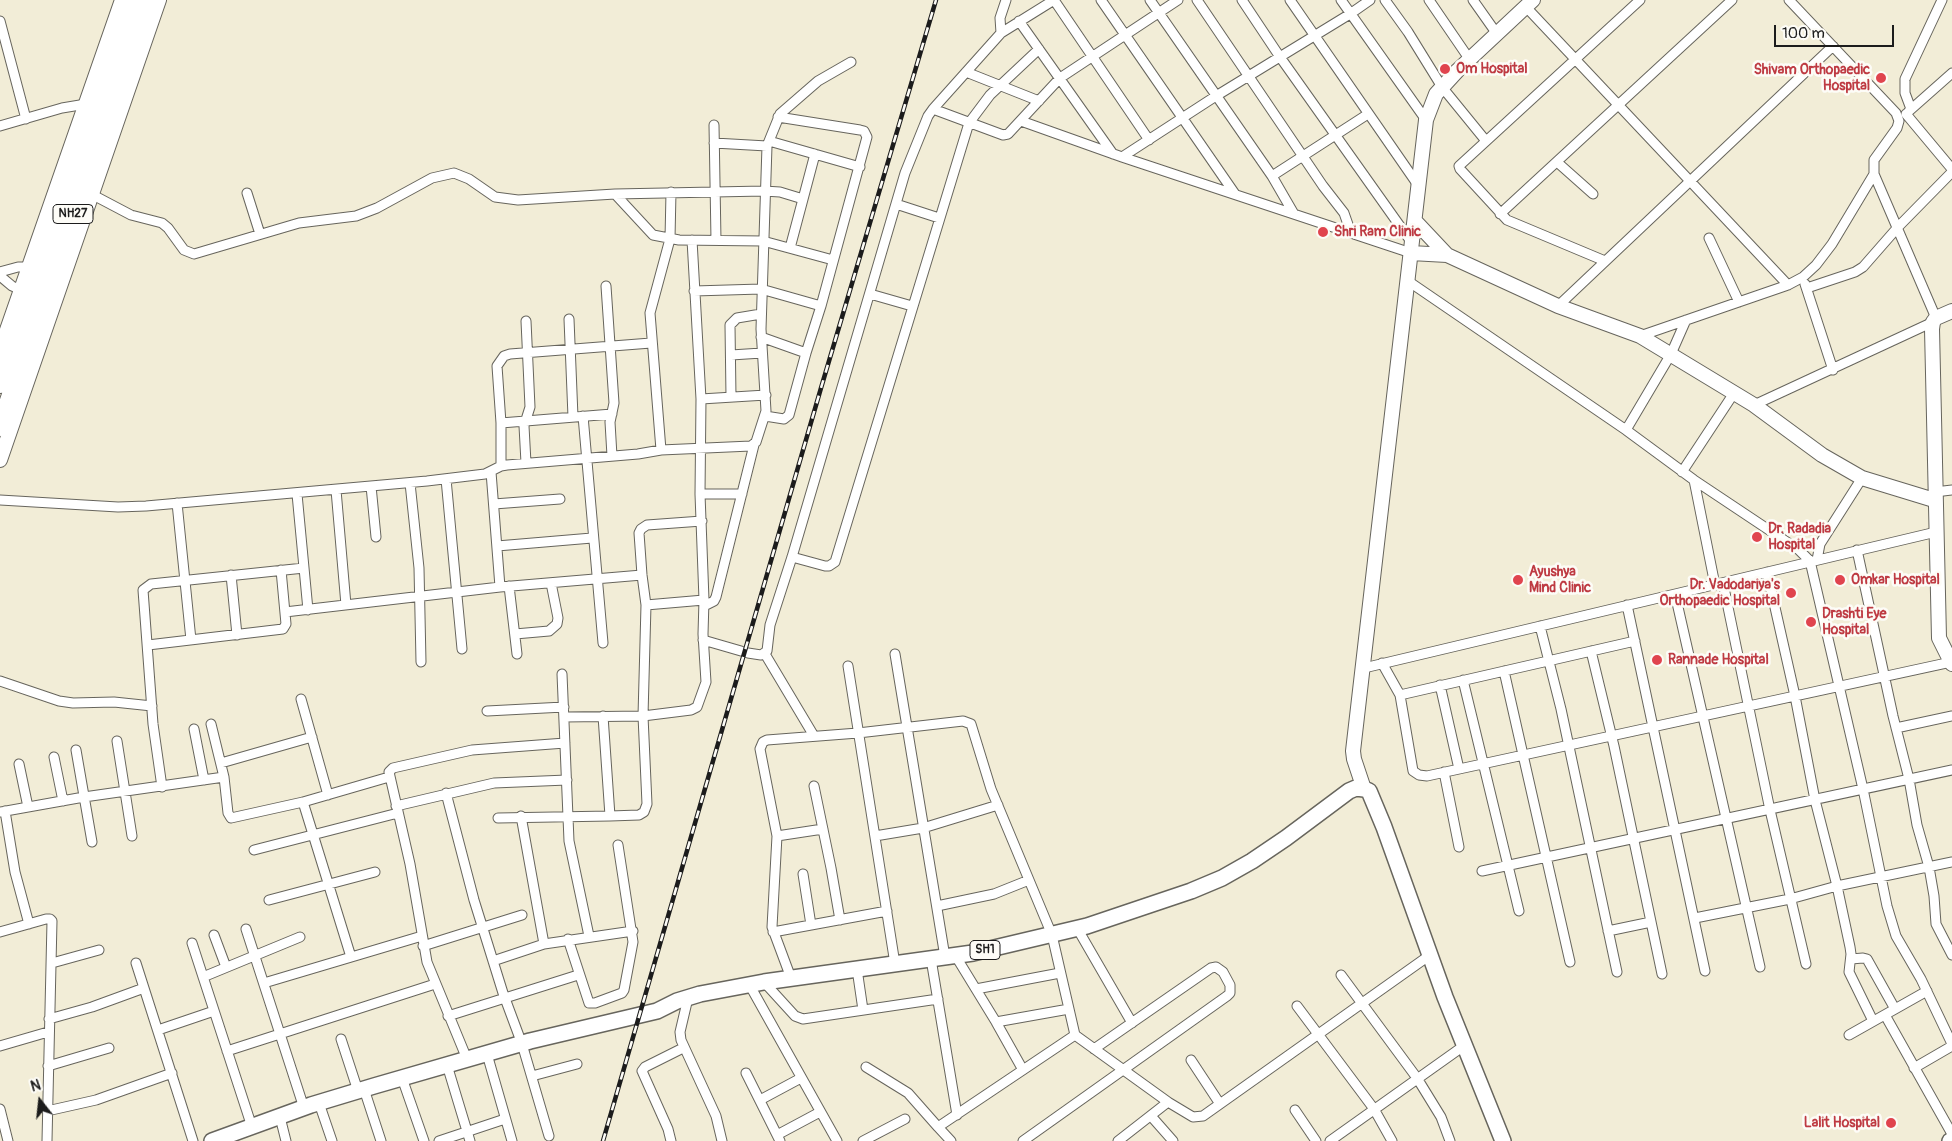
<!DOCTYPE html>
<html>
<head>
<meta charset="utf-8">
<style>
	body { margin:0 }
	#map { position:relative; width:1952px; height:1141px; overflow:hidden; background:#f2edd7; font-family:Pangolin,sans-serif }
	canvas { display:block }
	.north { position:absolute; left:15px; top:1076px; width:50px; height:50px; -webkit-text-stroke:4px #fdfcf7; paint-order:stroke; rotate:344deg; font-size:14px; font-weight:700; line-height:20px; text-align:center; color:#1c1c1c }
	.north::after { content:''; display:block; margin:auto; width:18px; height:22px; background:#1c1c1c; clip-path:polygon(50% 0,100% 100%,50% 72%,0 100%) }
	.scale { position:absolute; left:1774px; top:25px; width:120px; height:22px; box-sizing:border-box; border:2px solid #1c1c1c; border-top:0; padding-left:6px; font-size:15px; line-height:18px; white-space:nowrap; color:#1c1c1c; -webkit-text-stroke:4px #fdfcf7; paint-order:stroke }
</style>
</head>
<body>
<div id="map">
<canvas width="1952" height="1141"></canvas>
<div class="north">N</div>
<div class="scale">100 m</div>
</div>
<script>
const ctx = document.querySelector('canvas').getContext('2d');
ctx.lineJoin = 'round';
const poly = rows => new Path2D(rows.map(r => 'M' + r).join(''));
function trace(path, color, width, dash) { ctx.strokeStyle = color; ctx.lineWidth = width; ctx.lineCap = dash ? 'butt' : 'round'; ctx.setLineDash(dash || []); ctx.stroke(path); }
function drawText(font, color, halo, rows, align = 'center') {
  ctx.font = font + ' Pangolin,sans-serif'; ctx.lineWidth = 5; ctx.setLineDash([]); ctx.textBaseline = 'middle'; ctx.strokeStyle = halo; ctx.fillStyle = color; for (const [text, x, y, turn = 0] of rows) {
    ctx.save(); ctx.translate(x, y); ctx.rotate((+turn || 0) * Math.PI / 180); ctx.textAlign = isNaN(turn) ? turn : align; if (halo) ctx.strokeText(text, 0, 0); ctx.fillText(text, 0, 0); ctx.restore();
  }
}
const street = poly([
	[1101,0,1235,194],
	[1150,0,1272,176,1294,214],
	[1197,0,1323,186,1344,213,1351,233],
	[1242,0,1280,57,1412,243],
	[1290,0,1418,185],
	[1341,0,1426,120],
	[1385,0,1408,32,1442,87,1486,141],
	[1429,0,1470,60],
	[1473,0,1497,34],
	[1789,0,1896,113,1899,121,1897,128,1874,160,1874,174,1936,318],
	[1526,7,1788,285],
	[0,21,26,119],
	[1019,21,1113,154],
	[1001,33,1000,18,1006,0],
	[966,72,1039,101],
	[933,109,1003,135,1008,134,1060,78,1178,0],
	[1911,109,1905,93,1905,79,1942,0],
	[1908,112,1952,73],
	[1906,114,1952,169],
	[1021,121,1122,157,1411,253],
	[714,125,716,240],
	[0,126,62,108,86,104],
	[769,141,860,167],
	[714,143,767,146],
	[1122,157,1216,96,1350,14,1370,0],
	[1557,162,1593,194],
	[1272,176,1368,114],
	[247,193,260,234],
	[615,194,653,235,679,240,763,241,833,260],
	[93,195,131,215,162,223,168,228,184,250,194,254,299,223,356,216,377,208,432,178,454,173,469,179,495,197,518,200,615,194,764,191,780,192,803,199],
	[896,204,939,218],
	[1500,214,1732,0],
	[1709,238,1739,302],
	[790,248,815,154],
	[1605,261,1507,220,1460,169,1459,166,1640,0],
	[0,272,18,267,29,267],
	[0,276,12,286,21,290],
	[1408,281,1626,430,1694,480,1799,550,1810,561,1863,789,1887,906,1896,936,1921,979,1952,1044],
	[1805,284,1833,370],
	[606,286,614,403,610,422,612,456],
	[1807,288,1855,272,1863,267,1898,227,1952,172],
	[694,291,761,289,821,306],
	[870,294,912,306],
	[1558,306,1833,46],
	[569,319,573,417],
	[526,321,530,407,524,426,526,463],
	[1640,336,1788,285,1803,277,1816,265,1832,244,1874,174],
	[761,337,806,353],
	[731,355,762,353],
	[731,397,730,325,737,318,761,314],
	[701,399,766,395],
	[1754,405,1933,322],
	[583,416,603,643],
	[765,416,784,419,789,415,806,353,821,306,867,137,864,131,860,130,778,117],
	[501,423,612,414],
	[1626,430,1671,354,1686,320],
	[661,450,650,313,670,239,671,192],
	[501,466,501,423,497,366,504,356,510,354,651,343],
	[491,472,500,587],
	[1682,472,1734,393],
	[446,479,462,649],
	[1694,480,1715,585],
	[410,483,419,568,421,662],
	[371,486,376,537],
	[336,490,346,605],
	[1935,492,1952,490],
	[297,494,308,610],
	[700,494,742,494],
	[0,500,118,507,146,506,427,481,485,474,501,466,507,465,638,454,661,450,751,446,756,442,766,411,761,329,767,146,780,114,818,81,851,62],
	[177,503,191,640],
	[494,504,560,499],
	[497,546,592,538],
	[1857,550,1893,716,1909,779,1917,825,1929,867,1934,896,1936,924,1952,955],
	[792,557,825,566,829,566,835,562,969,123,990,95,1039,49],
	[1817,560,1820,544,1862,478],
	[1767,572,1795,696,1815,800,1837,886,1850,947,1851,954,1849,972,1873,1021],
	[231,575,237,635],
	[1723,583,1770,810,1806,964],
	[509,586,517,654],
	[1675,594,1760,967],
	[646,605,704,600],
	[1627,605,1705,971],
	[704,606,714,601,716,597,754,445],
	[285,612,500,587,642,575],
	[1540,626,1561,709,1617,972],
	[515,634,549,631,557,624,558,618,551,583],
	[703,640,741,651],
	[148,645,283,629,286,624,281,570],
	[1591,651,1614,746,1662,974],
	[748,653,761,655,767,651,770,625,792,557,905,173,928,116,933,109,1001,33,1054,0,1149,140],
	[765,654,814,736],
	[895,654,945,957],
	[1382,663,1400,695,1413,771,1419,775,1427,776,1951,662],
	[848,666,895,964],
	[1364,668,1936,532],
	[1504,671,1570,962],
	[562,674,569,841,589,936],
	[1463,680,1519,911],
	[0,681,59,701,73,703,114,702,152,706],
	[1440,685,1459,769],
	[1400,695,1635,641],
	[301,699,328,795],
	[487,711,564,707],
	[603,716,610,816],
	[564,717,643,716,691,710,697,707,706,682,703,634,704,600,700,494,701,399,692,240],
	[211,724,224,777,228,813,231,818,303,802,389,777],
	[1896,728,1952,716],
	[194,729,204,780],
	[117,741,132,836],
	[76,750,92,842],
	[54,757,63,801],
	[221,763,312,737],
	[19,764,28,807],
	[1444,772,1459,847],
	[814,786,831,868,840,920],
	[162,787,153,724,143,590,151,584,304,568],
	[446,793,474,900,503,993,522,1044,549,1136],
	[303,802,351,957],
	[396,806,494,783,567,780],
	[5,811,15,872,29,924],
	[0,812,84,797,224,777],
	[521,816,544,944],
	[498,818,610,816,639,815,644,812,647,804,643,716,646,605,642,575,639,533,641,529,647,525,702,521],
	[777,836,823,829],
	[875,836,923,828,998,805],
	[254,850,398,813],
	[1482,871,1952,770],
	[803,874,811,925],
	[269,900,375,872],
	[937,906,994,894,1029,880],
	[1695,918,1790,899,1837,886,1952,862],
	[1077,928,1132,1023],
	[246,929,304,1108],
	[1608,931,1651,922],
	[0,932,46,919,50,919,52,921,47,1141],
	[773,932,887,911],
	[214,935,226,967],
	[568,939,589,1003,595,1003,622,993,624,990,633,942,618,845],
	[192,943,252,1127],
	[423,946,522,915],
	[955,955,996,1022,1023,1070],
	[931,959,957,1115],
	[1851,959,1863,958,1867,959,1895,1009],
	[493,961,544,944,633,931],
	[52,963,99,950],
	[136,963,193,1141],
	[857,969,863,1010],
	[1341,975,1417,1078,1441,1117,1450,1141],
	[203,977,300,937],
	[791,978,772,927,777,836,760,749,763,742,767,740,858,733,963,721,971,724,991,789,1052,935,1075,1035,938,1127,951,1141],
	[764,982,795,1016,803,1019,938,999],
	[264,983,422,936],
	[749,984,837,1141],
	[976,989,1060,973],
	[688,998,680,1032,681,1040,716,1116,722,1141],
	[1297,1006,1374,1109,1392,1141],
	[1885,1015,1952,1134],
	[448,1016,578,975],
	[49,1019,92,1007,144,988],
	[996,1022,1069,1009],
	[158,1030,214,1011],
	[1075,1035,1168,1102,1118,1141],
	[1849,1035,1927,991],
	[341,1039,358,1091],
	[0,1046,48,1032],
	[227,1051,435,984],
	[487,1054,512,1141],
	[467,1059,427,962,410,864,389,772,393,768,472,750,565,743],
	[1191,1060,1220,1104],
	[447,1065,470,1141],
	[48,1066,109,1048],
	[866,1067,908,1093,938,1127],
	[1914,1068,1952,1046],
	[746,1073,780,1141],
	[532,1076,577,1064],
	[402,1078,424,1141],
	[364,1089,381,1141],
	[760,1100,801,1078],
	[1168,1102,1193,1117,1203,1116,1430,955],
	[319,1103,332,1141],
	[0,1109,8,1141],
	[1295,1110,1316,1141],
	[47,1111,96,1100,172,1073],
	[1151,1116,1173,1141],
	[280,1117,286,1141],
	[777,1135,820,1112],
	[439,1141,505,1119],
	[671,1141,668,1129,642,1071,645,1067,683,1048],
	[863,1141,905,1119],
	[1023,1141,1227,996,1230,993,1230,985,1223,972,1216,967,1211,968,1094,1049],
	[1330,1141,1465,1045]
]);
const secondary = poly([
	[1415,221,1447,255],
	[1411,253,1447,255,1558,306,1640,336,1754,405,1822,455,1862,478,1934,500],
	[1952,311,1936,318,1933,322,1932,329,1939,638,1952,664],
	[0,350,122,0],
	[0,460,159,0],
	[1364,789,1354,759,1353,751,1426,120,1436,94,1458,70,1533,0]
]);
const primary = poly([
	[212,1141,311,1105,374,1086,530,1041,657,1011,677,1001,700,994,764,982,973,953,1087,926,1191,891,1222,878,1252,861,1286,838,1349,791,1356,788,1364,789,1369,791,1384,827,1445,997,1503,1141],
	[1950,1141,1952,1140]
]);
const highway = poly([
	[0,384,133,0],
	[0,427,147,0]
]);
const rail = poly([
	[603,1141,821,388,936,0]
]);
const markers = [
	[1445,69,6,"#e0444e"],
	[1881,78,6,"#e0444e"],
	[1323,232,6,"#e0444e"],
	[1757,537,6,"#e0444e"],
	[1518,580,6,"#e0444e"],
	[1840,580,6,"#e0444e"],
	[1791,593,6,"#e0444e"],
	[1811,622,6,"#e0444e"],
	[1657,660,6,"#e0444e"],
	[1891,1123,6,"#e0444e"]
];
const shields = [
	[73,214,40],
	[985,950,30]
];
const shieldNames = [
	["NH27",73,214],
	["SH1",985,950]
];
const healthNames = [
	["Om Hospital",1456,69],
	["Shivam Orthopaedic",1870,70,"right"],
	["Hospital",1870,86,"right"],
	["Shri Ram Clinic",1334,232],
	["Dr. Radadia",1768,529],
	["Hospital",1768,545],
	["Ayushya",1529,572],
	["Mind Clinic",1529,588],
	["Omkar Hospital",1851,580],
	["Dr. Vadodariya's",1780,585,"right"],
	["Orthopaedic Hospital",1780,601,"right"],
	["Drashti Eye",1822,614],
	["Hospital",1822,630],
	["Rannade Hospital",1668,660],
	["Lalit Hospital",1880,1123,"right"]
];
trace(street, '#67655d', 11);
trace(secondary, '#67655d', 16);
trace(primary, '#67655d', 18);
trace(highway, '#67655d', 20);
trace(street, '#fff', 9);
trace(secondary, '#fff', 14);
trace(primary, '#fff', 15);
trace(highway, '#fff', 18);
trace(rail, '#1c1c1c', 4.5);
trace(rail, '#fdfcf7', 2.5, [8]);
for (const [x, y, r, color] of markers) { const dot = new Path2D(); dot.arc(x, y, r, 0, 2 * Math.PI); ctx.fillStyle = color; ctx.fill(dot); trace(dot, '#fdfcf7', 2); }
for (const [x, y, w] of shields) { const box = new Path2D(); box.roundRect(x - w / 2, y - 9.5, w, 19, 4); ctx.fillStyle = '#fdfcf7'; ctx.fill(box); trace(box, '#1c1c1c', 1); }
drawText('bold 12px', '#1c1c1c', null, shieldNames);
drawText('bold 14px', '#be3a42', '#fdfcf7', healthNames, 'left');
</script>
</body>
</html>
